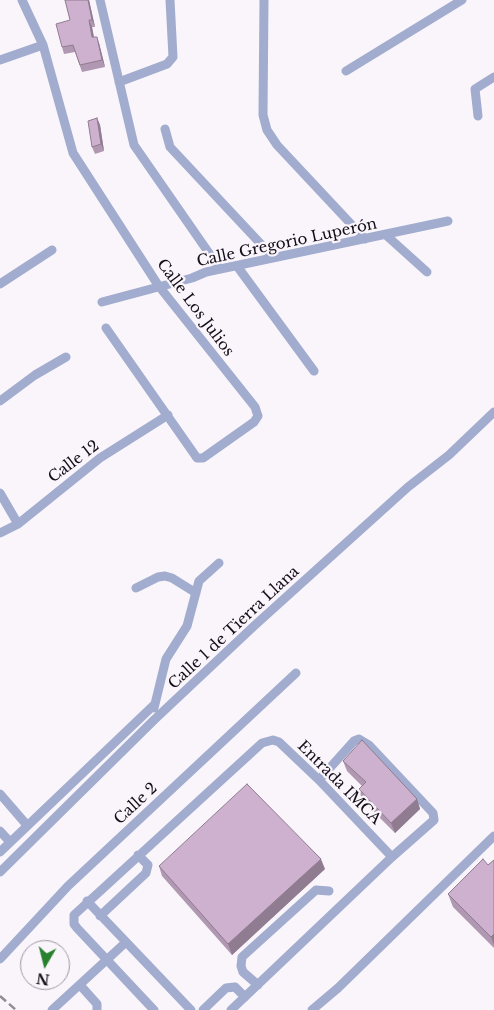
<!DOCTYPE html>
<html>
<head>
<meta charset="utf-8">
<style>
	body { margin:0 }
	#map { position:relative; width:494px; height:1010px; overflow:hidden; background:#f9f5fb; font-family:"Libre Baskerville",serif }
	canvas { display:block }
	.north { position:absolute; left:20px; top:940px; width:50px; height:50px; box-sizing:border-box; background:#f9f5fb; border:1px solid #9d98a0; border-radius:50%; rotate:188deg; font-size:14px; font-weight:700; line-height:20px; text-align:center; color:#140d18 }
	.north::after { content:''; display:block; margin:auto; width:18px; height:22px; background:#298130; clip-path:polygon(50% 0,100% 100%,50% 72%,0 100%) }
</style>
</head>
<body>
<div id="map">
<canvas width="494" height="1010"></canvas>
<div class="north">N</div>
</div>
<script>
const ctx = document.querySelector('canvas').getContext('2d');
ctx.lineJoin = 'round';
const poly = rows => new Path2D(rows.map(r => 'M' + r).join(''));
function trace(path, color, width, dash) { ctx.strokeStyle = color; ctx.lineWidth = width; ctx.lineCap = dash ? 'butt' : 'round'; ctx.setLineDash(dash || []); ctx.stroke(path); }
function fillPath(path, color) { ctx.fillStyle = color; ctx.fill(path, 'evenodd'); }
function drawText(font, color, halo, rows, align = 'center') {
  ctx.font = font + ' "Libre Baskerville",serif'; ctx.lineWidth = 4.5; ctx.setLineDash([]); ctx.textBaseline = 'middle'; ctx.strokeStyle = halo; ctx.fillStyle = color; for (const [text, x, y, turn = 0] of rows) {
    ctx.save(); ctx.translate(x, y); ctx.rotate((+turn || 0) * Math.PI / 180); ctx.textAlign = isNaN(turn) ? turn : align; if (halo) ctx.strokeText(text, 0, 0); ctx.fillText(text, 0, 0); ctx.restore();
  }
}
const minor = poly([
	[22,0,43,45,73,153,158,285,255,407,258,416,254,422,203,458,197,458,106,328],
	[100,0,134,145,220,269],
	[264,0,263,115,267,130,277,145,365,239],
	[0,60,43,45],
	[346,71,462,0],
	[119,82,167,64,173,57,170,0],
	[478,116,475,89,494,77],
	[165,129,170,147,273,257],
	[387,236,427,272],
	[237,266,314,371],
	[0,284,52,250],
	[102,302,192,278,206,272,448,221],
	[0,401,35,375,66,357],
	[0,493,18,524],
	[0,533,18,524,100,458,168,415],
	[136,588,158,577,165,576,172,578,196,593],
	[154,708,166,659,187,626,199,581,219,563],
	[319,780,354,741,359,739,369,745,433,813,434,820,392,857],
	[0,794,26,824,26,827],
	[0,831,10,842],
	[0,852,155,704],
	[0,872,154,720,254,626,408,487,449,455,494,412],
	[87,901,191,1010],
	[100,916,146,873,148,865,138,855],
	[0,959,68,886,296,673],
	[80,985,97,1004,97,1010],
	[258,985,243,972,241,966,242,957,316,890,329,891],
	[52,1010,125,943],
	[154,1010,77,928,74,924,74,915,262,743,273,740,279,742,319,780,392,857,231,1010],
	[203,1010,226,988,235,987,245,997],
	[312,1010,338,988,494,836]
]);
const rail = poly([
	[0,996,16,1010]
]);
const wall = poly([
	[65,0,89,0,95,27,92,27,94,37,99,43,105,67,82,72,75,52,64,54,62,47,70,20],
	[97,118,100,125,104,151,95,154,92,147],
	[343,761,417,799,420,809,395,833,362,800,359,789,362,786,347,771],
	[494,860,494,948,453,907,448,894,488,865],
	[159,866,325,869,232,955,162,876]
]);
const shadedWall = poly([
	[88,0,89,0,95,27,92,20],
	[89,20,92,27,95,44,92,37],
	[97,37,99,43,105,67,102,60],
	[97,118,100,125,104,151,101,144],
	[417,799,420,809,395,833,391,823],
	[321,859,325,869,232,955,228,944],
	[494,934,494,945,491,937]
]);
const building = poly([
	[65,0,88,0,92,20,89,20,92,37,97,37,102,60,80,65,73,45,62,47,56,24,70,20,65,0],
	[97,118,101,144,92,147,88,121,97,118],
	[362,740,417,799,391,823,359,789,366,782,343,761,362,740],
	[247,784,321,859,228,944,159,866,247,784],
	[483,859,488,865,494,860,494,934,491,937,448,894,483,859]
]);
const streetNames = [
	["Calle Gregorio Luperón",287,243,-12],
	["Calle Los Julios",195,308,53],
	["Calle 12",74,462,-37],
	["Calle 1 de Tierra Llana",234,628,-43],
	["Entrada IMCA",339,783,45],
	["Calle 2",136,804,-43]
];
trace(minor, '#a1acce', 9);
trace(rail, '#928c95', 2.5, [8, 4]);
fillPath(wall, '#b198b2');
fillPath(shadedWall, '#907c91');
fillPath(building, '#ceb1cf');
trace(building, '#907c91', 1);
drawText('15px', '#140d18', '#f9f5fb', streetNames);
</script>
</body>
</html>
